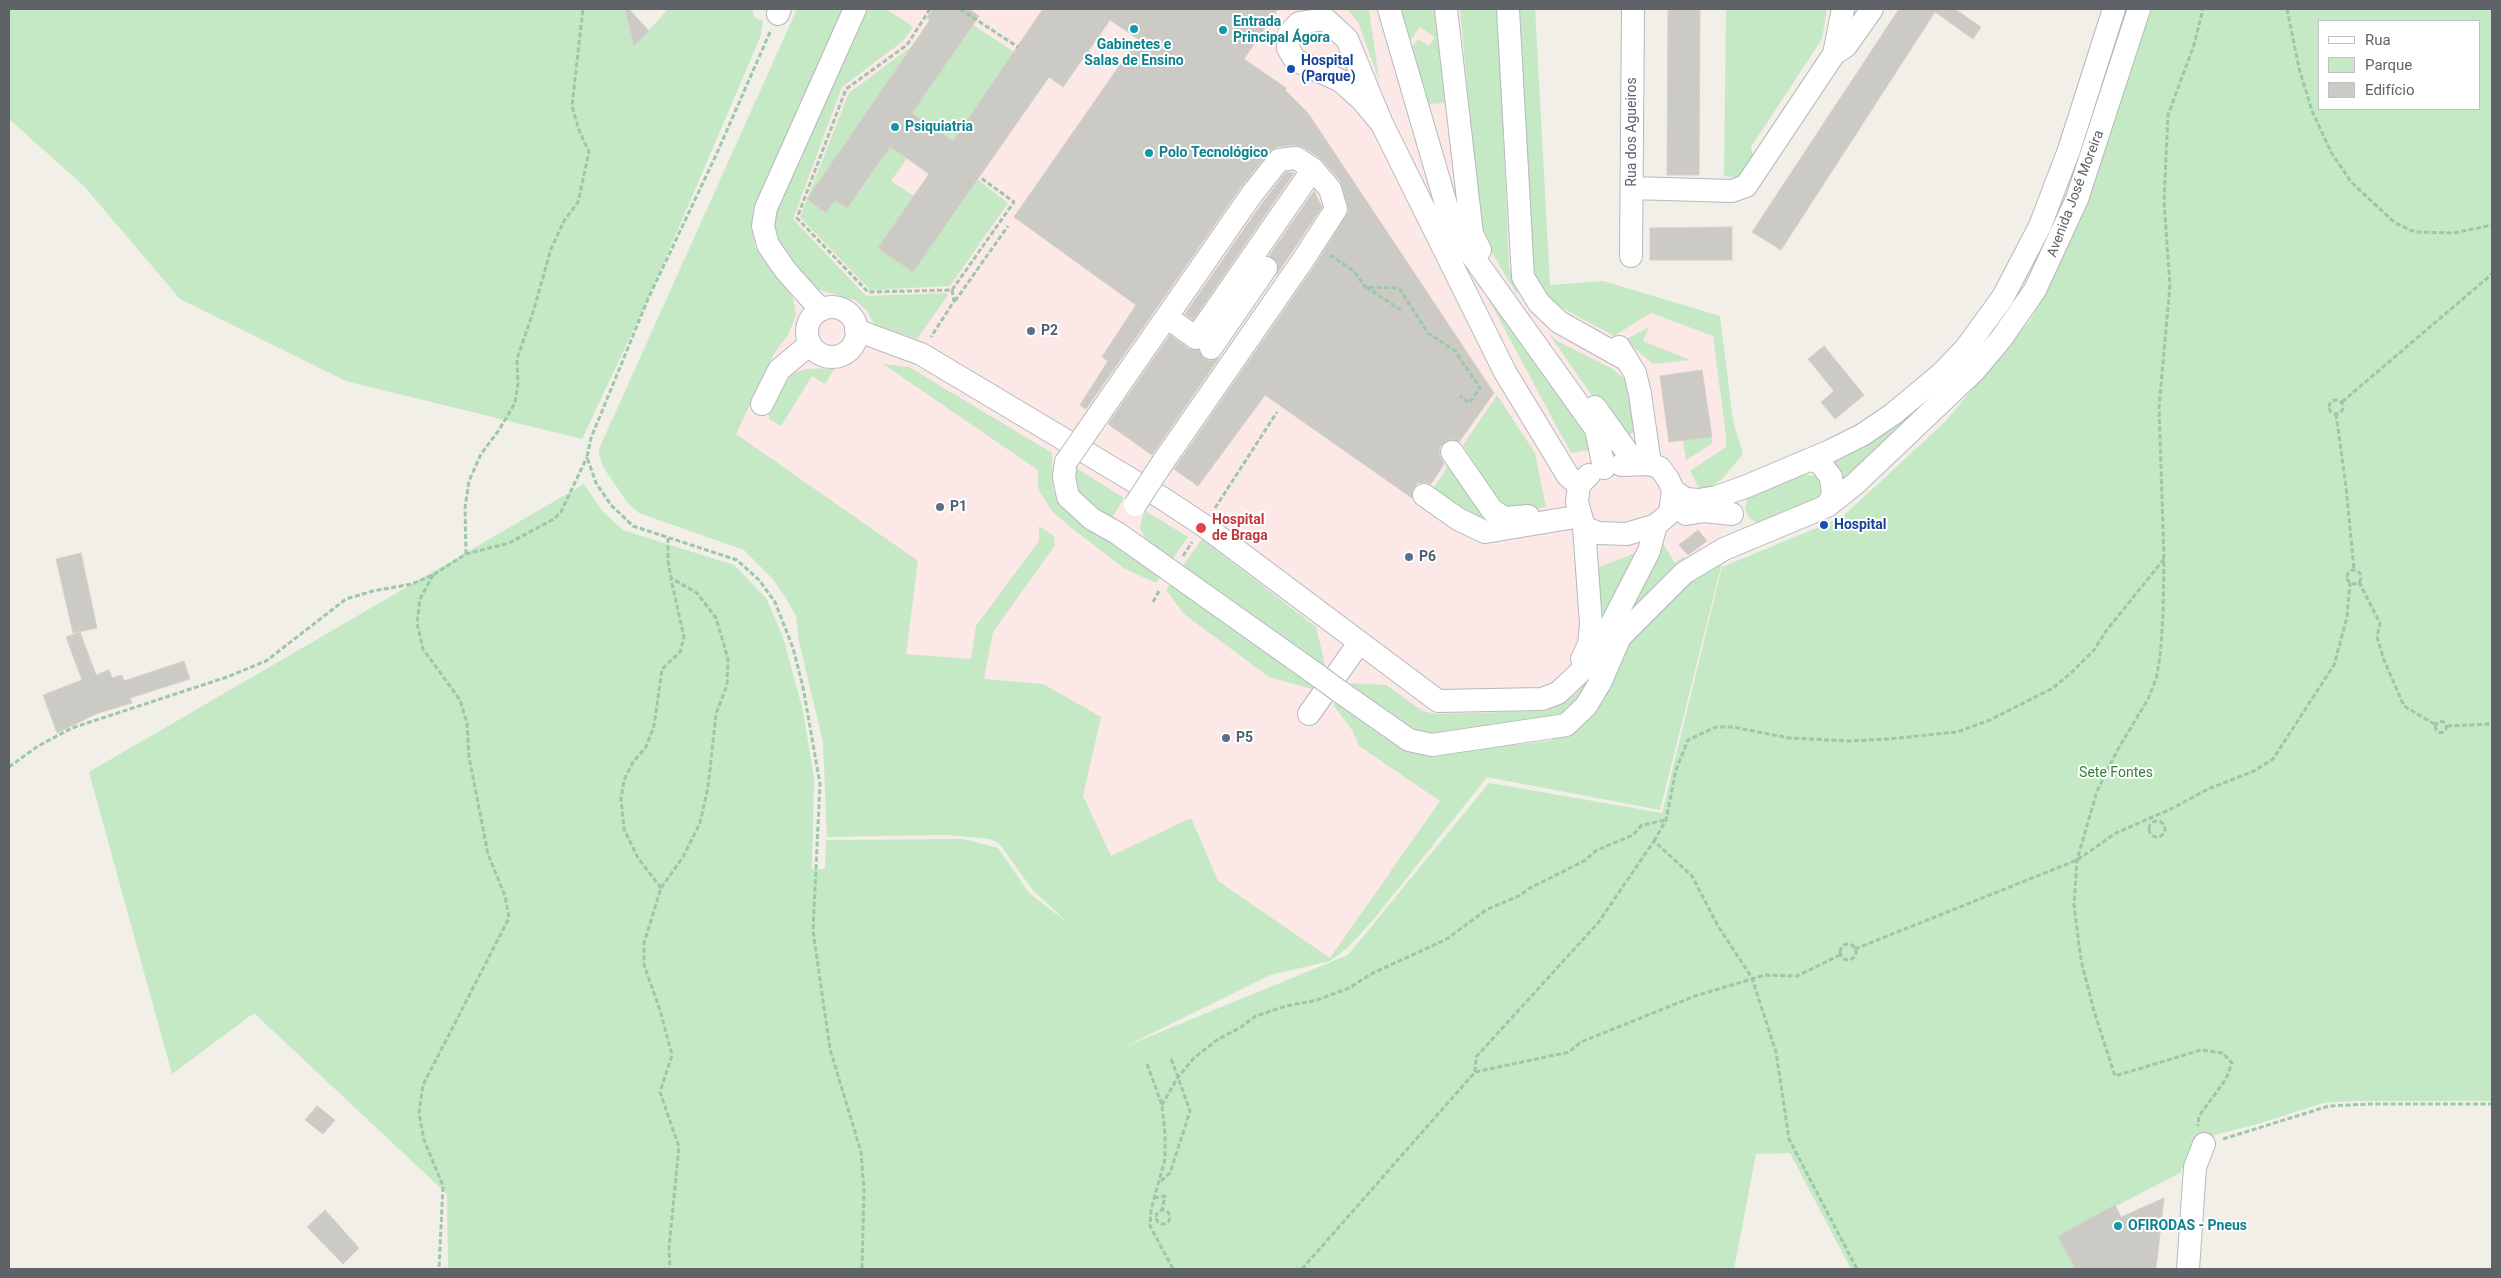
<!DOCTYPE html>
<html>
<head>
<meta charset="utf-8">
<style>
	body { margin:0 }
	#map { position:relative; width:2501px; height:1278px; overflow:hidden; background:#f1efe8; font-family:Roboto,sans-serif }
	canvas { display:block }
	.frame { position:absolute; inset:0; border:10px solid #5f6368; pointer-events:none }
	.legend { position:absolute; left:2318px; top:20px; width:162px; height:90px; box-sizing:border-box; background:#fff; border:1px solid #bfc1c3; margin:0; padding:6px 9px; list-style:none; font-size:15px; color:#5f6368 }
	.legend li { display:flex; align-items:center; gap:10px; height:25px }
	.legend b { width:25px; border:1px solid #bfc1c3 }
</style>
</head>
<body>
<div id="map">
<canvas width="2501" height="1278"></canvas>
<div class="frame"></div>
<ul class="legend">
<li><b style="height:6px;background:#fff"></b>Rua</li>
<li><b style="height:14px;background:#c5e8c5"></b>Parque</li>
<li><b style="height:14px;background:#cccac5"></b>Edifício</li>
</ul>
</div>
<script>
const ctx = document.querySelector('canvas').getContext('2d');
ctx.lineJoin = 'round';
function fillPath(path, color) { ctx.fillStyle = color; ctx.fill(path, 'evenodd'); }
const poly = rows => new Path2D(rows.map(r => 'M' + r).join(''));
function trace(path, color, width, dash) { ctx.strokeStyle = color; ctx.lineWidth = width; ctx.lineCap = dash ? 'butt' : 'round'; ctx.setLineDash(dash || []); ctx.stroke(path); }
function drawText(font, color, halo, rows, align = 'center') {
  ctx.font = font + ' Roboto,sans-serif'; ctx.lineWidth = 4; ctx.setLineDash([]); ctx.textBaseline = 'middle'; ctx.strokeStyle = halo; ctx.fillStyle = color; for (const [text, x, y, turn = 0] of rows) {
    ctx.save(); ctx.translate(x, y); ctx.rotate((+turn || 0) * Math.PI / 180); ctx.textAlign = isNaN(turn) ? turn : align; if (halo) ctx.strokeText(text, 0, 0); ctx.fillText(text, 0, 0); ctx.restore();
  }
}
const medical = poly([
	[797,9,1534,9,1550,285,1603,281,1720,316,1733,421,1743,454,1716,484,1699,489,1723,525,1722,531,1713,537,1722,556,1722,567,1660,810,1487,777,1374,919,1347,948,1330,961,1270,975,1114,1052,1075,929,1032,889,999,843,990,839,945,835,827,837,823,742,799,642,796,616,784,595,772,578,744,550,639,513,628,503,605,470,599,449]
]);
const green = poly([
	[9,9,625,9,635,46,668,9,753,9,754,17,763,21,760,38,648,299,582,439,346,381,180,299,84,186,9,119],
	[797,9,844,9,754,206,752,225,755,247,793,298,796,315,788,335,775,352,736,434,918,561,906,654,971,659,976,626,1039,541,1039,526,1054,536,1055,545,993,632,984,679,1043,684,1101,717,1083,796,1111,856,1191,818,1218,881,1330,958,1440,801,1359,746,1352,730,1334,706,1335,701,1438,753,1549,741,1568,732,1633,634,1698,574,1722,556,1721,567,1660,810,1487,777,1374,919,1347,948,1330,961,1270,975,1124,1047,1348,955,1489,783,1662,813,1722,567,1841,518,1945,422,2032,318,2080,218,2149,9,2492,9,2492,1101,2351,1101,2323,1103,2258,1124,2195,1140,2180,1173,2058,1236,2075,1269,1851,1269,1790,1153,1756,1154,1734,1269,448,1269,447,1194,254,1013,172,1074,89,772,584,484,603,512,623,530,734,565,766,598,783,637,803,711,814,778,812,869,825,869,826,840,964,839,998,848,1029,893,1068,923,1032,889,999,843,990,839,945,835,827,837,823,742,799,642,796,616,784,595,772,578,744,550,639,513,628,503,605,470,599,456,599,449],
	[2320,21,2480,21,2480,109,2320,109],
	[868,9,886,9,913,27,903,41,842,87,793,219,866,296,945,293,948,295,917,339,874,324,867,311,855,300,813,288,775,242,772,226,775,210],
	[1347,9,1369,9,1379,80,1358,22],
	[1405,9,1434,9,1445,103,1430,104,1432,117,1408,52,1418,39,1429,46,1435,37,1420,27,1406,47,1396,12],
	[1460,9,1498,9,1509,268,1519,292,1516,293,1481,234],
	[1517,9,1535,9,1550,285,1603,281,1720,316,1733,421,1743,454,1723,478,1709,488,1699,488,1690,471,1726,447,1726,436,1713,336,1651,313,1614,336,1549,301,1531,271],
	[1726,9,1827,9,1822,39,1751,147,1753,159,1738,178,1724,176],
	[973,25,1014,52,953,141,912,113],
	[912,46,807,199,826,212,835,200,847,208,890,147,907,158,891,181,914,196,878,248,913,272,978,180,1008,203,950,286,870,290,800,217,807,199,849,93],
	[1469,263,1590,429,1596,449,1571,453],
	[1649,327,1643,341,1690,360,1653,364,1632,346,1623,341],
	[1549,334,1559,342,1613,369,1623,378,1629,390,1634,430,1625,443],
	[883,364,909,367,1052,453,1053,490,1061,504,1079,520,1160,577,1156,583,1125,569,1069,526,1052,511,1038,489,1038,470],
	[835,368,825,384,812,376,781,426,769,419,768,410,792,374,806,369],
	[1497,395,1535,453,1546,507,1517,514,1500,504,1463,445],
	[1902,420,1907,426,1840,485,1828,463,1854,451,1884,434],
	[1712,437,1712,444,1686,460,1683,441],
	[1450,463,1491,523,1492,528,1433,489],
	[1076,468,1124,498,1112,518,1082,499,1076,489],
	[1805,474,1815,476,1821,482,1822,496,1760,524,1749,518,1745,509,1747,499,1755,494],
	[1144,510,1188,537,1172,560,1146,540,1140,528],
	[1202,539,1316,627,1326,669,1181,568],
	[1662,542,1675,563,1683,557,1687,561,1626,616],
	[1635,553,1597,640,1592,570],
	[1170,584,1314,687,1312,689,1269,677,1184,614,1166,590],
	[1594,668,1596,669,1572,710,1548,721,1438,736,1421,734,1398,723,1346,683,1386,685,1423,711,1436,714,1545,711,1566,702,1578,692]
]);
const building = poly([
	[625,9,629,9,649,31,634,46,625,9],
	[933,9,969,9,979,16,912,113,953,141,1043,9,1278,9,1244,59,1286,88,1285,90,1308,113,1494,393,1459,442,1450,439,1440,446,1439,454,1444,464,1431,484,1425,482,1418,483,1413,488,1412,498,1265,395,1198,486,1174,469,1314,267,1349,211,1340,180,1320,158,1303,147,1295,145,1277,147,1269,152,1241,187,1086,409,1080,405,1108,361,1102,357,1136,305,1014,217,1138,39,1110,20,1063,87,1049,77,913,272,878,248,929,174,907,158,890,147,847,208,835,200,826,213,807,199,930,20,927,18,933,9],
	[1668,9,1700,9,1699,175,1667,175,1668,9],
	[1899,9,1955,9,1981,27,1973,39,1935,12,1781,250,1752,232,1899,9],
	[1286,172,1294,173,1193,320,1185,314,1263,202,1286,172],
	[1314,191,1322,207,1277,274,1278,263,1269,256,1314,191],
	[1732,227,1732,260,1650,260,1650,228,1732,227],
	[1170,335,1189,349,1198,350,1204,359,1210,361,1219,358,1152,455,1108,424,1170,335],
	[1824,346,1864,395,1835,419,1821,402,1834,391,1808,359,1824,346],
	[1702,370,1712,437,1669,442,1660,376,1702,370],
	[1698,530,1707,541,1688,555,1679,545,1698,530],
	[81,553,97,628,73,633,56,559,81,553],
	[80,632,96,675,109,670,112,678,122,675,124,681,184,661,190,679,130,698,132,703,98,713,57,733,43,695,82,680,66,637,80,632],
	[317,1106,335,1120,323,1134,305,1120,317,1106],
	[2164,1198,2156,1269,2075,1269,2058,1236,2115,1205,2121,1217,2164,1198],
	[325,1210,359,1248,343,1264,307,1227,325,1210]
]);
const path = poly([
	[930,9,907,45,846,89,797,218,868,292,952,290,954,301,931,337],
	[960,9,1018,47],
	[2287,9,2299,68,2312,111,2331,152,2351,182,2395,223,2415,232,2454,233,2492,225],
	[770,32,717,153,648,299,591,438,587,457,596,483,611,505,633,526,737,560,759,580,775,602,793,648,803,687,820,784,813,931,830,1049,861,1152,864,1190,862,1269],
	[1330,255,1354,271,1365,287,1399,288,1428,333,1455,351,1480,388,1469,403,1460,396],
	[1366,287,1401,310],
	[952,290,1014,202,981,178],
	[955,301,1008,226],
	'2329 407a7 7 0 1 1 14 0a7 7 0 1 1-14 0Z',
	[2342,402,2492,274],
	[2336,414,2346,487,2354,570],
	[1215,508,1277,412],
	[668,538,668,560,671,578,697,593,716,618,728,659,727,685,716,714,708,787,700,823,683,857,661,888,644,943,644,965,660,1010,672,1055,660,1092,679,1147,669,1247,670,1269],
	[466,554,465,508,469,481,481,454,499,430,515,403,518,383,517,359,534,309,551,249,564,221,578,202,589,152,579,130,572,106,583,9],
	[1183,556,1192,542],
	[2164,559,2159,407,2170,285,2164,201,2168,115,2194,45,2203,9],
	'2347 577a7 7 0 1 1 14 0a7 7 0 1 1-14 0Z',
	[433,575,420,599,417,623,423,649,460,700,467,723,469,757,488,854,505,896,509,918,423,1085,419,1113,424,1140,443,1186,439,1269],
	[2359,582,2380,623,2377,637,2384,660,2404,706,2436,725],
	[1153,602,1160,589],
	'2435.5 727a5.5 5.5 0 1 1 11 0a5.5 5.5 0 1 1-11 0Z',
	[2447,726,2492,724],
	[9,767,38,746,72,728,227,677,266,661,346,599,373,591,412,584,433,575,466,554,509,543,554,519,561,512,587,457],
	'2149 829a8 8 0 1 1 16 0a8 8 0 1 1-16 0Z',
	[1654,841,1666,820,1676,770,1688,740,1716,727,1733,727,1789,738,1850,741,1888,739,1957,732,1990,720,2053,688,2072,672,2094,650,2106,631,2164,559,2163,616,2160,658,2156,679,2148,699,2118,749,2097,791,2077,860,2074,905,2081,960,2094,1011,2115,1076,2201,1050,2223,1053,2232,1063,2226,1079,2199,1116,2198,1126],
	[661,888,638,858,624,829,621,799,624,780,633,762,646,747,654,726,662,669,680,652,684,637,671,579],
	'1840 952a8 8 0 1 1 16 0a8 8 0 1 1-16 0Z',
	[1855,949,2077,860,2116,833,2173,808,2208,789,2254,771,2273,759,2334,665,2347,617,2350,583],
	[1147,1064,1162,1105,1165,1135,1165,1159,1151,1210,1150,1226,1173,1269],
	[1475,1072,1476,1057,1598,923,1654,841,1692,876,1718,926,1752,978,1776,1052,1789,1139,1857,1269],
	[1162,1105,1178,1077,1194,1058,1217,1040,1241,1027,1256,1016,1286,1006,1317,1000,1349,988,1373,973,1447,939,1486,910,1521,895,1528,889,1584,861,1597,850,1633,835,1642,825,1666,820],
	[2223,1139,2329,1106,2368,1104,2492,1104],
	[1161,1181,1170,1173,1190,1111,1171,1058],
	[1154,1198,1165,1196,1162,1210],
	'1156 1217a7 7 0 1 1 14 0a7 7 0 1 1-14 0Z',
	[1302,1269,1475,1072,1569,1052,1581,1042,1695,996,1765,975,1797,976,1840,955]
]);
const minor = poly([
	[1389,9,1450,218,1471,254,1596,429,1604,468],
	[1446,9,1472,234,1480,250],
	[1508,9,1523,277,1539,303,1559,322,1627,360],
	[778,14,780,9],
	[1834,54,1846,46,1872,9],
	[1382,124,1362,100,1341,81,1295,60,1288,48,1289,34,1299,23,1325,19,1347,39,1382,124,1505,372,1568,476,1579,485],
	[1632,188,1732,191,1746,186,1834,54,1843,9],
	[1631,256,1633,9],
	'807 332a25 25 0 1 1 50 0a25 25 0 1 1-50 0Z',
	[821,310,786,271,768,245,763,226,766,208,855,9],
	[1168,318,1196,338,1313,169],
	[856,330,921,354,1162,498,1203,525,1438,701,1542,699,1558,693,1593,660,1649,551,1656,525],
	[1619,347,1635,373,1640,394,1650,464],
	[1211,348,1266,268],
	[762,404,779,370,810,344],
	[1595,407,1635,463],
	[1097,417,1252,194,1279,160,1296,158,1313,169,1330,189,1336,209,1303,260,1163,462],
	[1452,452,1492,510,1504,518,1528,516],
	[1811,460,1820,463,1831,477,1833,495,1827,506],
	[1066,462,1064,477,1068,497,1092,519,1117,533,1320,677],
	[1673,490,1685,499,1699,500,1716,497,1745,487,1830,451,1862,435,1893,414,1941,374,1966,348,2003,297,2040,226,2069,150,2114,9],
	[1424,495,1458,519,1485,532,1581,516],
	[1686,514,1704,511,1732,514],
	[1584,527,1598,533,1627,534,1656,525,1670,513,1673,490,1668,479,1660,468,1650,464,1621,465],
	[1582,659,1589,644,1591,624,1584,527,1577,502,1579,485,1589,475],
	[1339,691,1409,740,1432,745,1566,725,1586,706,1601,681,1620,637,1684,573,1724,549,1827,506,1855,484,1975,370,2001,339,2035,290,2077,199,2139,9],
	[1309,714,1359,643],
	[2188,1269,2195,1167,2204,1144]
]);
const minorBridge = poly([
	[1066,462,1097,417],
	[1135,505,1163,462],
	[1320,677,1339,691]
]);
const markers = [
	[1134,29,5,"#0f9aa8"],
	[1223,30,5,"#0f9aa8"],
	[1291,69,5,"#1a4fb4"],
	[895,127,5,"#0f9aa8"],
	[1149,153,5,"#0f9aa8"],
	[1031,331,5,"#5c6f8a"],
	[940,507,5,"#5c6f8a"],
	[1824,525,5,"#1a4fb4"],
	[1201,528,6,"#e0444e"],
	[1409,557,5,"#5c6f8a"],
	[1226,738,5,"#5c6f8a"],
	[2118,1226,5,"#0f9aa8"]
];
const cultureNames = [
	["Entrada",1233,22],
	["Principal Ágora",1233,38],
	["Gabinetes e",1134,45,"center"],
	["Salas de Ensino",1134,61,"center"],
	["Psiquiatria",905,127],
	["Polo Tecnológico",1159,153],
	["OFIRODAS - Pneus",2128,1226]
];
const transitNames = [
	["Hospital",1301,61],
	["(Parque)",1301,77],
	["Hospital",1834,525]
];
const streetNames = [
	["Rua dos Agueiros",1632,132,-90],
	["Avenida José Moreira",2076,194,-69]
];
const serviceNames = [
	["P2",1041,331],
	["P1",950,507],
	["P6",1419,557],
	["P5",1236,738]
];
const healthNames = [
	["Hospital",1212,520],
	["de Braga",1212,536]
];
const parkNames = [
	["Sete Fontes",2116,773]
];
fillPath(medical, '#fce8e6');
fillPath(green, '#c5e8c5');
fillPath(building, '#cccac5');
trace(building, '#d6d1c6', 1);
trace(minor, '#b5b8bc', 24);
trace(path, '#9cc7a9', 3, [5, 2.5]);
trace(minor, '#fff', 22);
trace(minorBridge, '#b5b8bc', 24, []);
trace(minorBridge, '#fff', 22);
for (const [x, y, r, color] of markers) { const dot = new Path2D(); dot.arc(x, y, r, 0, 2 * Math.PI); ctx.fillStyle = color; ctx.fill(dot); trace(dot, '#fff', 2); }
drawText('bold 14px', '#0d838f', '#fff', cultureNames, 'left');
drawText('bold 14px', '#164399', '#fff', transitNames, 'left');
drawText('14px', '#5f6368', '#fff', streetNames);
drawText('bold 14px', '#4e5e75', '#fff', serviceNames, 'left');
drawText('bold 14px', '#be3a42', '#fff', healthNames, 'left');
drawText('14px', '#348238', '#fff', parkNames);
</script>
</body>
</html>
